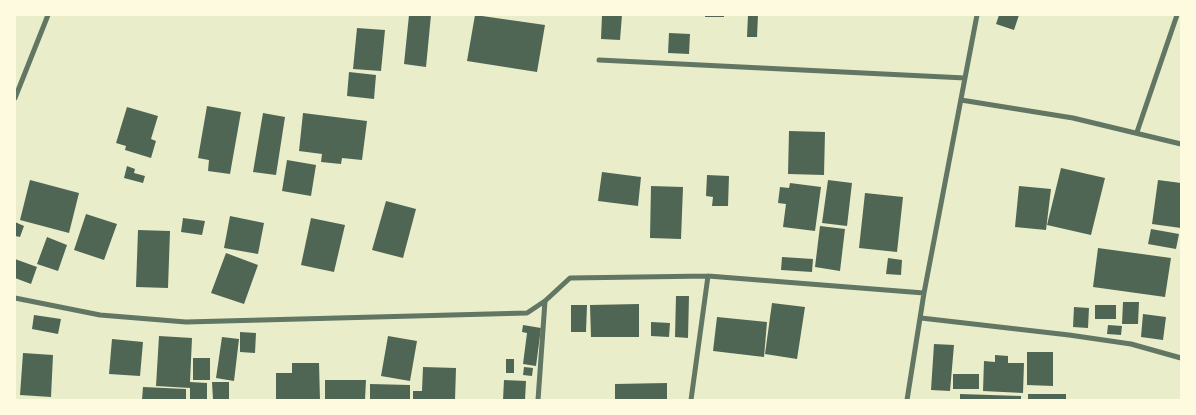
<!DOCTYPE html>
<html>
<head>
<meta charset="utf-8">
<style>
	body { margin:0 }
	#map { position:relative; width:1196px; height:415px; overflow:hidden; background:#e9edc9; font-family:Rubik,sans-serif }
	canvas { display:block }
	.frame { position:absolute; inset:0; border:16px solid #fefae0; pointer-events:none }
</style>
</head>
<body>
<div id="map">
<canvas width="1196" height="415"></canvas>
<div class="frame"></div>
</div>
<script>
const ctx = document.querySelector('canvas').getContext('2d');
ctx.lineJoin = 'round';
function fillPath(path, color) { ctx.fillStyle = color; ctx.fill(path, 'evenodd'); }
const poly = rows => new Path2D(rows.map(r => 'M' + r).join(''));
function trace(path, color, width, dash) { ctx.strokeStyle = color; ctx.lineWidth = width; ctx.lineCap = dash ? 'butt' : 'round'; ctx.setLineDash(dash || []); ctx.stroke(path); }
const building = poly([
	[409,15,431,15,426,67,404,64],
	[475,15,545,25,537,72,467,61],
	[602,15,622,15,620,40,601,39],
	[705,15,724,15,724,17,705,17],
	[748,15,758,15,757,37,747,37],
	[999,15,1019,15,1014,30,996,24],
	[357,28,385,30,381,71,353,69],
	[669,33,690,34,689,54,668,53],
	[349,72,376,75,374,99,347,96],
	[207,106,241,112,230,174,208,171,209,160,198,158],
	[127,107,158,116,151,139,156,141,151,158,125,150,126,146,116,143],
	[263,113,285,117,276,175,253,172],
	[303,113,367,121,362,160,342,158,341,164,321,162,322,154,299,151],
	[789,131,825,132,824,175,788,174],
	[287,160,316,165,311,196,282,191],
	[127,166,135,169,134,173,145,176,143,183,124,178],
	[1061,168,1105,178,1091,235,1047,225],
	[602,172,641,177,638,206,598,201],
	[707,175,729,176,728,206,712,206,713,197,706,196],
	[30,180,79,193,69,233,20,220],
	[828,180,852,183,847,226,822,223],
	[1158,180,1181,183,1181,228,1152,224],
	[790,183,821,187,815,231,783,227,786,204,778,203,780,187,789,188],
	[651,186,683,187,681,239,650,238],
	[1019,186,1051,189,1046,230,1015,227],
	[865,193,903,197,897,252,859,248],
	[386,201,416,209,403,258,372,250],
	[86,214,117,224,104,260,74,250],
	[230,216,264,223,258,254,224,248],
	[183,218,205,221,202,235,181,232],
	[311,218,345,225,334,272,301,265],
	[15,222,24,226,20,237,15,236],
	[820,226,845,229,840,271,815,267],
	[1151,229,1179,234,1176,249,1148,244],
	[138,230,170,231,168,288,136,287],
	[47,237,67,245,58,271,37,264],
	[1098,248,1171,258,1165,297,1093,287],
	[226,253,258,265,244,304,211,293],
	[782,257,813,259,812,272,781,270],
	[888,258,902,260,901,275,886,274],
	[15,259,37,267,31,284,15,278],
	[676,296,689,296,688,338,675,337],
	[1123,302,1139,302,1138,324,1122,324],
	[772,303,805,307,797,359,765,354],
	[639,304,639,337,591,337,590,305],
	[571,305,587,305,586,332,571,332],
	[1095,305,1116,305,1116,319,1095,319],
	[1074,307,1089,308,1088,328,1073,327],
	[1143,314,1166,317,1163,340,1141,337],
	[34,315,61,319,58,334,32,329],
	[717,317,767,322,764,357,713,351],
	[651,322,670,323,669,337,651,336],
	[523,325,541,328,536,366,523,364,527,333,522,332],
	[1108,325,1122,326,1121,335,1107,334],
	[240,332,256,333,255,353,240,352],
	[159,336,192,338,190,382,207,383,207,400,190,400,190,388,156,386],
	[388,336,417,341,410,381,381,376],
	[222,337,239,339,234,381,216,378],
	[112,339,143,342,140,376,109,374],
	[934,344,954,345,950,391,931,390],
	[1027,352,1053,352,1053,386,1027,385],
	[23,353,53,355,51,397,20,395],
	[995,355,1008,356,1008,363,1024,363,1023,393,983,391,984,361,995,362],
	[193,358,210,358,210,380,193,380],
	[506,359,514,359,514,373,506,373],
	[292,363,319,363,320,400,276,400,276,373,292,373],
	[423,367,456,368,455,400,413,400,413,391,422,391],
	[524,367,533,368,532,376,523,375],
	[953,374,979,374,979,389,953,389],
	[325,380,366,380,365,400,325,400],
	[504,380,526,381,525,400,503,400],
	[212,382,229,382,229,400,213,400],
	[667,383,667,400,615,400,615,384],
	[370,384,410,385,410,400,370,400],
	[143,387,186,389,186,400,142,400],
	[960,394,1021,396,1021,400,960,400],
	[1028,394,1066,394,1066,400,1028,400]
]);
const minor = poly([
	[599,60,965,78],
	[15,98,48,15],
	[961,100,1073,118,1181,144],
	[1137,132,1177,15],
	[15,298,100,315,186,322,527,313,545,301,570,278,708,276,924,293],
	[921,318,1069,335,1131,344,1181,358],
	[538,400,545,301],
	[691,400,708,276],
	[907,400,924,293,977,15]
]);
fillPath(building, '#4f6655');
trace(minor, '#617663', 5);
</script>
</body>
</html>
